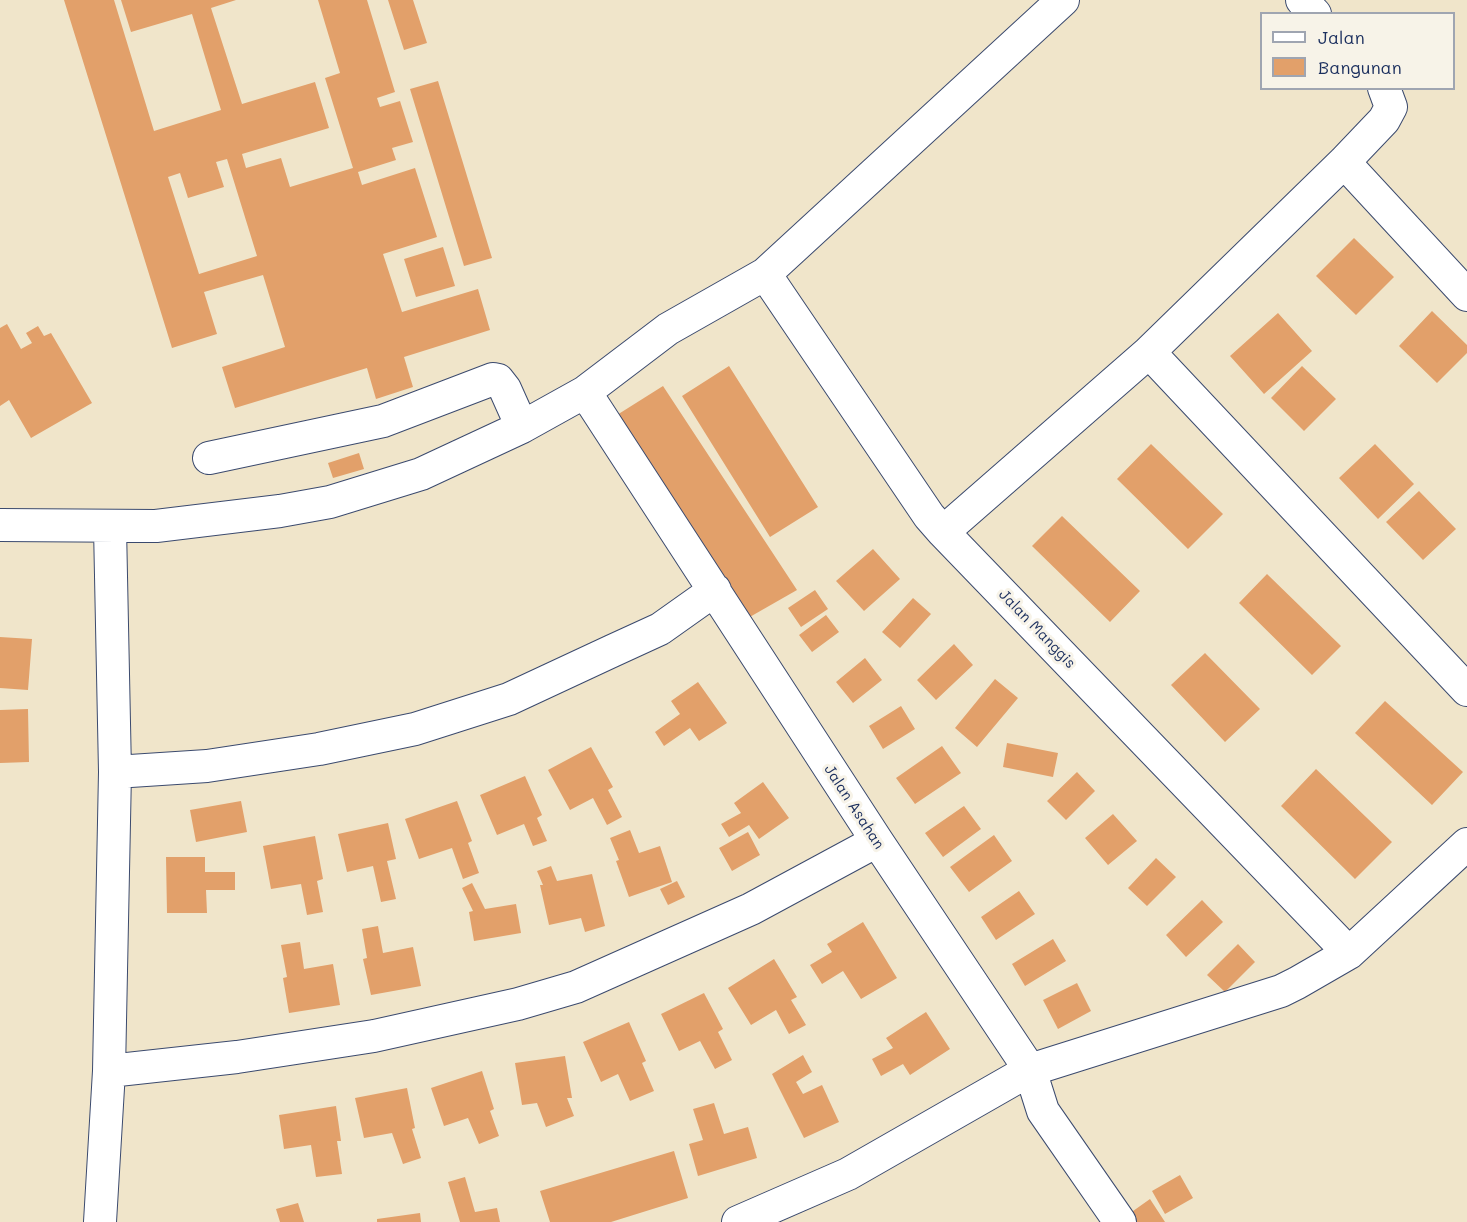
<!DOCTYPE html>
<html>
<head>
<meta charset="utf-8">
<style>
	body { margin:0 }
	#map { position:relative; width:1467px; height:1222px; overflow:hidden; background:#f0e5ca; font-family:Mali,sans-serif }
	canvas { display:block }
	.legend { position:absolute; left:1260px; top:12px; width:195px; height:78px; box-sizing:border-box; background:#f7f3e8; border:2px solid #9fa5b1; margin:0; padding:8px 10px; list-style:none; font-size:18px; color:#1b2f5e }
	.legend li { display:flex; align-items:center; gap:12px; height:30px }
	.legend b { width:30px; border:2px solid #9fa5b1 }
</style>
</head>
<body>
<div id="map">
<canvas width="1467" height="1222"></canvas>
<ul class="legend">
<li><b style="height:8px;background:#fff"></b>Jalan</li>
<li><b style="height:16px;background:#e2a06a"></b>Bangunan</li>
</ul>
</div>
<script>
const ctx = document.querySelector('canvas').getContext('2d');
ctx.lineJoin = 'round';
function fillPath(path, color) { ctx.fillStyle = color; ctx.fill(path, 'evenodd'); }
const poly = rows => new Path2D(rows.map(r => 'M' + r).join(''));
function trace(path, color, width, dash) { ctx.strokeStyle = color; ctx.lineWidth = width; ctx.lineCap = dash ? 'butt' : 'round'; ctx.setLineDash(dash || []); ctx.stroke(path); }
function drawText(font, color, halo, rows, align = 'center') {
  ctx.font = font + ' Mali,sans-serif'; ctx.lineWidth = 6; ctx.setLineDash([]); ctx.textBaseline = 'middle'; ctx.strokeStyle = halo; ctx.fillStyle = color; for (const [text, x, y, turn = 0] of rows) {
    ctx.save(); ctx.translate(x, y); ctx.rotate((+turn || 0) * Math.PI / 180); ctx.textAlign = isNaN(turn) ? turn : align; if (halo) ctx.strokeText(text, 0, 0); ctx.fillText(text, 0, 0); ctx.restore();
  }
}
const building = poly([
	[64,0,114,0,154,131,221,110,192,14,131,32,121,0,236,0,211,8,242,104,315,82,329,128,242,154,246,168,281,158,290,187,353,168,325,78,340,73,318,0,367,0,395,92,377,98,380,107,400,101,413,142,392,148,396,160,358,172,362,185,415,168,437,237,383,254,402,312,478,289,490,330,404,357,413,387,376,399,367,368,235,408,222,367,285,347,263,275,204,292,217,334,172,348],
	[227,159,257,256,199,274,168,177,180,173,188,198,224,187,216,162],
	[388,0,413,0,427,43,404,50],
	[438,81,492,258,464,266,410,89],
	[1354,238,1394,277,1356,315,1316,276],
	[443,247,455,286,416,297,404,259],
	[1432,311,1467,345,1467,353,1437,383,1399,346],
	[1278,313,1312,351,1264,394,1230,356],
	[7,324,21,349,32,343,26,333,38,326,44,336,51,333,92,403,31,438,9,400,0,406,0,328],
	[729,366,818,507,770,537,682,396],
	[1302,366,1336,399,1304,431,1271,398],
	[663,386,797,590,741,622,609,420],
	[1151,444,1223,514,1188,549,1117,479],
	[1375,444,1414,484,1378,519,1339,478],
	[359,453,364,469,333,478,328,463],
	[1419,491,1456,529,1423,560,1386,522],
	[1062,516,1140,591,1110,622,1032,546],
	[873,549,900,579,864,611,836,581],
	[1267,574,1341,646,1312,675,1239,603],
	[815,590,828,609,801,627,788,608],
	[913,598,931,614,900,648,882,632],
	[826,615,839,632,812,652,799,635],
	[0,637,32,639,28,690,0,688],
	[954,644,973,665,936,700,917,680],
	[1205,653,1260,709,1225,742,1171,685],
	[865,658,882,680,853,703,836,682],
	[995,679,1018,698,977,747,955,728],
	[698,682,727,723,699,741,690,728,664,746,655,732,680,714,671,701],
	[1385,701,1463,772,1432,805,1355,733],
	[901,706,915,729,883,749,869,726],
	[28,709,29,762,0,763,0,710],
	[1007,743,1058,753,1053,777,1003,767],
	[942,746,961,773,915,804,896,778],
	[591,747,613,787,608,790,622,817,607,825,593,798,570,810,548,770],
	[1316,769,1392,842,1355,879,1281,806],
	[1077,772,1095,791,1066,820,1047,801],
	[525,776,542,815,537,818,547,841,533,846,524,824,497,835,480,795],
	[763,782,789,818,759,839,749,825,729,837,721,824,741,813,734,803],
	[241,801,247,832,196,842,190,810],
	[457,801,472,841,468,843,479,873,463,879,452,848,419,859,405,819],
	[964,806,981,829,943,857,925,833],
	[1113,814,1137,841,1108,865,1085,838],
	[388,823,396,859,387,861,396,899,381,902,373,866,347,872,338,834],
	[630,830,639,853,660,846,672,882,629,897,616,861,619,860,610,838],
	[748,832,760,855,732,871,719,848],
	[994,835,1012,861,969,892,950,867],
	[315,836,323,879,317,881,323,912,307,915,301,884,271,889,263,846],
	[166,857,205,857,205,872,235,872,235,890,206,890,207,913,167,913],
	[1156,858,1176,877,1147,906,1128,888],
	[551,866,557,881,592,874,605,926,585,932,581,918,549,925,540,885,543,885,537,871],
	[677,881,685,897,668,905,660,889],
	[472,883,485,909,516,904,521,933,474,941,469,912,473,911,462,888],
	[1019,891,1035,914,996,940,981,917],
	[1202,900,1223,922,1186,957,1166,935],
	[863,922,897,978,861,999,843,971,822,984,810,965,832,952,827,944],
	[378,926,383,953,413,947,421,986,371,995,363,959,367,958,362,929],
	[1053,939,1066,961,1025,986,1012,964],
	[300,942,304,969,333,964,340,1005,289,1013,283,978,287,977,281,945],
	[1238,944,1255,962,1225,992,1207,975],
	[774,959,797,997,791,1000,806,1025,789,1034,776,1010,751,1025,728,988],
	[1077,983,1091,1011,1058,1029,1043,1000],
	[704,993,723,1029,718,1032,732,1060,715,1069,700,1041,679,1051,661,1014],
	[926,1012,950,1049,910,1075,903,1064,881,1076,872,1059,893,1048,886,1038],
	[629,1022,646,1061,642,1063,654,1091,630,1101,618,1074,601,1082,583,1042],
	[803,1055,812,1072,796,1082,803,1094,822,1085,839,1122,804,1138,772,1074],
	[565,1056,572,1098,567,1098,574,1116,546,1127,537,1103,522,1105,515,1063],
	[482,1071,494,1109,490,1111,499,1136,479,1144,468,1118,444,1126,431,1088],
	[407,1088,415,1128,412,1129,421,1158,403,1164,392,1133,364,1138,355,1098],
	[714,1103,724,1134,748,1127,757,1158,698,1176,689,1144,703,1140,693,1109],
	[336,1106,341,1141,337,1141,342,1174,316,1177,311,1145,284,1149,279,1115],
	[674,1151,688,1198,611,1222,550,1222,540,1191],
	[1180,1175,1193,1198,1165,1214,1152,1191],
	[465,1177,475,1212,497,1208,500,1222,460,1222,448,1182],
	[1150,1199,1165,1222,1130,1222,1126,1216],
	[298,1203,304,1222,280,1222,276,1209],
	[420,1213,421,1222,377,1222,377,1219]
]);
const minor = poly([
	[1302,0,1315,14],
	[1344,162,1467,295],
	[765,274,929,516,943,532,1349,953],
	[1149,352,1467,690],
	[585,392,877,841,1030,1070,1043,1111,1120,1222],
	[209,458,383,421,493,379,498,380,505,389,522,427],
	[0,525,156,526,280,511,330,502,421,474,522,427,585,392,668,329,765,274,1063,0],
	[943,532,1149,352,1344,162,1384,120,1391,107,1384,88],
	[115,772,207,766,319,749,415,729,509,699,612,651,660,629,715,590],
	[109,1071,237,1057,374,1036,518,1004,576,987,751,909,877,841],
	[100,1222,109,1071,115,772,110,527],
	[738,1222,848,1174,1030,1070,1281,991,1297,983,1349,953,1467,844]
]);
const streetNames = [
	["Jalan Manggis",1037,629,46],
	["Jalan Asahan",854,807,57]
];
fillPath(building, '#e2a06a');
trace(minor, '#3b4a6e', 34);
trace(minor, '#fff', 32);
drawText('15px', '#1b2f5e', '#f7f3e8', streetNames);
</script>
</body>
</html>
